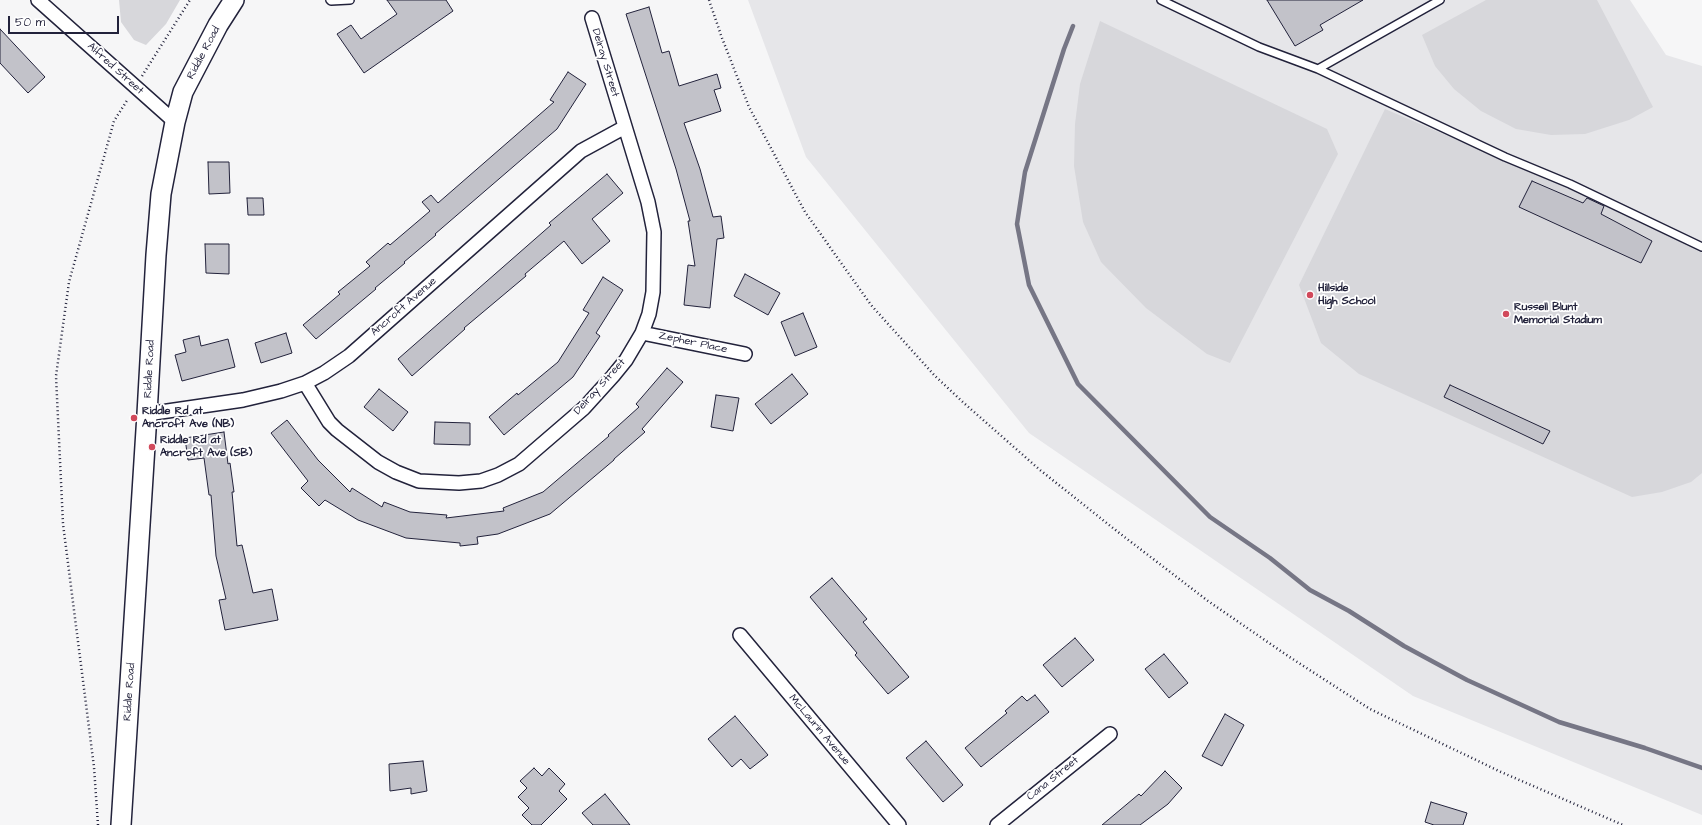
<!DOCTYPE html>
<html>
<head>
<meta charset="utf-8">
<style>
	body { margin:0 }
	#map { position:relative; width:1702px; height:825px; overflow:hidden; background:#f6f6f7; font-family:"Architects Daughter",sans-serif }
	canvas { display:block }
	.scale { position:absolute; left:8px; top:16px; width:111px; height:18px; box-sizing:border-box; border:2px solid #22223b; border-top:0; padding-left:5px; font-size:12px; line-height:14px; white-space:nowrap; color:#22223b; -webkit-text-stroke:3px #fff; paint-order:stroke }
</style>
</head>
<body>
<div id="map">
<canvas width="1702" height="825"></canvas>
<div class="scale">50 m</div>
</div>
<script>
const ctx = document.querySelector('canvas').getContext('2d');
ctx.lineJoin = 'round';
function fillPath(path, color) { ctx.fillStyle = color; ctx.fill(path, 'evenodd'); }
const poly = rows => new Path2D(rows.map(r => 'M' + r).join(''));
function trace(path, color, width, dash) { ctx.strokeStyle = color; ctx.lineWidth = width; ctx.lineCap = dash ? 'butt' : 'round'; ctx.setLineDash(dash || []); ctx.stroke(path); }
function drawText(font, color, halo, rows, align = 'center') {
  ctx.font = font + ' "Architects Daughter",sans-serif'; ctx.lineWidth = 3.5; ctx.setLineDash([]); ctx.textBaseline = 'middle'; ctx.strokeStyle = halo; ctx.fillStyle = color; for (const [text, x, y, turn = 0] of rows) {
    ctx.save(); ctx.translate(x, y); ctx.rotate((+turn || 0) * Math.PI / 180); ctx.textAlign = isNaN(turn) ? turn : align; if (halo) ctx.strokeText(text, 0, 0); ctx.fillText(text, 0, 0); ctx.restore();
  }
}
const built = poly([
	[748,0,1630,0,1666,55,1702,66,1702,815,1413,696,1029,433,806,157]
]);
const green = poly([
	[119,0,180,0,166,24,146,45,134,40,121,22],
	[1486,0,1597,0,1653,107,1629,120,1585,134,1551,135,1516,129,1481,111,1454,89,1435,66,1422,35],
	[1100,21,1327,129,1338,154,1230,363,1207,354,1146,308,1101,262,1083,222,1074,166,1075,124,1080,84],
	[1385,109,1588,196,1702,253,1702,473,1691,482,1662,492,1632,497,1359,374,1321,343,1299,285]
]);
const stream = poly([
	[1073,26,1064,49,1025,172,1017,224,1029,285,1078,384,1210,517,1270,558,1310,590,1349,611,1404,646,1467,680,1559,722,1645,748,1702,768]
]);
const building = poly([
	[387,0,446,0,453,11,364,73,337,34,351,25,361,39,397,14,387,0],
	[1267,0,1363,0,1320,25,1323,30,1295,46,1267,0],
	[649,7,662,53,669,51,679,86,717,74,721,88,714,90,721,111,684,123,700,169,713,217,721,216,724,238,717,239,710,308,684,305,688,265,695,266,688,221,690,221,676,169,626,14,649,7],
	[0,29,45,77,28,93,0,63,0,29],
	[568,72,586,84,557,129,435,234,436,235,404,262,405,263,375,288,376,289,316,339,303,325,340,294,338,292,370,266,366,262,388,243,390,245,430,211,422,202,431,195,438,203,554,102,550,100,568,72],
	[208,162,229,162,230,193,209,194,208,162],
	[607,174,623,193,592,219,610,241,582,264,564,241,525,274,526,276,464,328,465,329,412,376,398,359,551,225,549,223,607,174],
	[1532,181,1583,203,1587,198,1604,206,1601,214,1652,241,1641,263,1519,207,1532,181],
	[247,198,263,198,264,215,248,215,247,198],
	[205,244,229,244,229,274,206,273,205,244],
	[745,274,780,293,768,315,734,296,745,274],
	[603,277,623,290,596,333,600,336,573,377,504,435,489,417,517,393,518,395,558,362,589,313,583,310,603,277],
	[803,313,817,347,795,356,781,322,803,313],
	[286,333,292,353,261,363,255,343,286,333],
	[199,336,201,346,228,339,235,367,182,381,175,355,186,352,183,340,199,336],
	[667,368,683,382,642,429,645,432,614,459,614,460,550,514,498,534,477,537,478,544,460,546,460,543,406,538,358,520,325,500,319,506,301,488,308,481,271,433,287,420,318,460,350,492,352,488,382,507,384,502,410,512,447,515,446,518,504,511,503,508,543,492,609,436,608,435,639,407,636,404,667,368],
	[792,374,808,394,771,424,755,404,792,374],
	[1450,385,1550,431,1543,444,1444,397,1450,385],
	[379,389,408,412,393,431,364,407,379,389],
	[716,395,739,398,733,431,711,427,716,395],
	[435,422,470,423,470,445,434,444,435,422],
	[224,432,228,464,230,463,234,492,232,492,237,546,242,545,253,593,272,589,278,620,225,630,219,600,226,599,216,556,211,495,209,495,204,458,188,460,185,438,224,432],
	[832,578,867,619,863,622,909,677,888,694,855,655,857,653,810,597,832,578],
	[1075,638,1094,660,1062,687,1043,665,1075,638],
	[1164,654,1188,683,1169,698,1145,669,1164,654],
	[1035,695,1049,712,981,767,965,748,1007,713,1005,711,1022,696,1027,701,1035,695],
	[1225,714,1244,725,1222,766,1202,756,1225,714],
	[735,716,768,755,750,769,741,759,732,767,708,739,735,716],
	[926,741,963,785,943,802,906,758,926,741],
	[423,761,427,791,411,794,411,788,390,791,389,764,423,761],
	[534,768,542,776,549,768,565,784,559,791,567,799,541,825,532,825,522,815,529,808,518,797,527,788,520,781,534,768],
	[1165,771,1182,788,1168,804,1140,825,1102,825,1139,794,1141,796,1165,771],
	[605,794,630,825,593,825,582,813,605,794],
	[1431,802,1467,813,1463,825,1434,825,1425,822,1431,802]
]);
const path = poly([
	[709,0,722,38,749,107,805,212,871,305,935,376,965,404,1040,470,1118,532,1208,601,1288,656,1370,709,1501,772,1623,825],
	[142,76,190,0],
	[98,825,94,767,63,524,56,376,69,282,114,121,128,99]
]);
const service = poly([
	[330,0,331,1,350,0],
	[1161,0,1259,47,1318,69,1440,0],
	[1318,69,1505,157,1570,184,1702,247]
]);
const minor = poly([
	[38,0,175,122],
	[642,333,745,354],
	[305,383,329,422,337,430,378,462,396,472,419,481,459,483,481,481,498,475,519,464,584,408,613,376,626,360,642,333,649,314,653,292,654,232,648,202,592,18],
	[147,414,243,400,281,391,305,383,324,373,349,356,581,151,625,127],
	[740,635,899,825],
	[997,825,1110,734]
]);
const secondary = poly([
	[121,825,147,414,156,255,161,194,175,122,183,92,218,25,234,0]
]);
const markers = [
	[1310,295,4,"#d1495b"],
	[1506,314,4,"#d1495b"],
	[134,418,4,"#d1495b"],
	[152,447,4,"#d1495b"]
];
const streetNames = [
	["Riddle Road",204,53,-62],
	["Delray Street",605,63,73],
	["Alfred Street",115,69,42],
	["Ancroft Avenue",404,307,-41],
	["Zepher Place",693,343,12],
	["Riddle Road",150,369,-87],
	["Delray Street",600,387,-48],
	["Riddle Road",130,692,-86],
	["McLaurin Avenue",819,730,50],
	["Cana Street",1053,779,-39]
];
const poiNames = [
	["Hillside",1318,289],
	["High School",1318,302],
	["Russell Blunt",1514,308],
	["Memorial Stadium",1514,321],
	["Riddle Rd at",142,412],
	["Ancroft Ave (NB)",142,425],
	["Riddle Rd at",160,441],
	["Ancroft Ave (SB)",160,454]
];
fillPath(built, '#e6e6e9');
fillPath(green, '#d7d7db');
trace(stream, '#767685', 4.5);
fillPath(building, '#c2c2c9');
trace(building, '#22223b', 1);
trace(service, '#22223b', 10);
trace(minor, '#22223b', 16);
trace(secondary, '#22223b', 22);
trace(path, '#22223b', 2.5, [1, 3]);
trace(service, '#fff', 7);
trace(minor, '#fff', 13);
trace(secondary, '#fff', 19);
for (const [x, y, r, color] of markers) { const dot = new Path2D(); dot.arc(x, y, r, 0, 2 * Math.PI); ctx.fillStyle = color; ctx.fill(dot); trace(dot, '#fff', 1.5); }
drawText('11px', '#22223b', '#fff', streetNames);
drawText('bold 11px', '#22223b', '#fff', poiNames, 'left');
</script>
</body>
</html>
